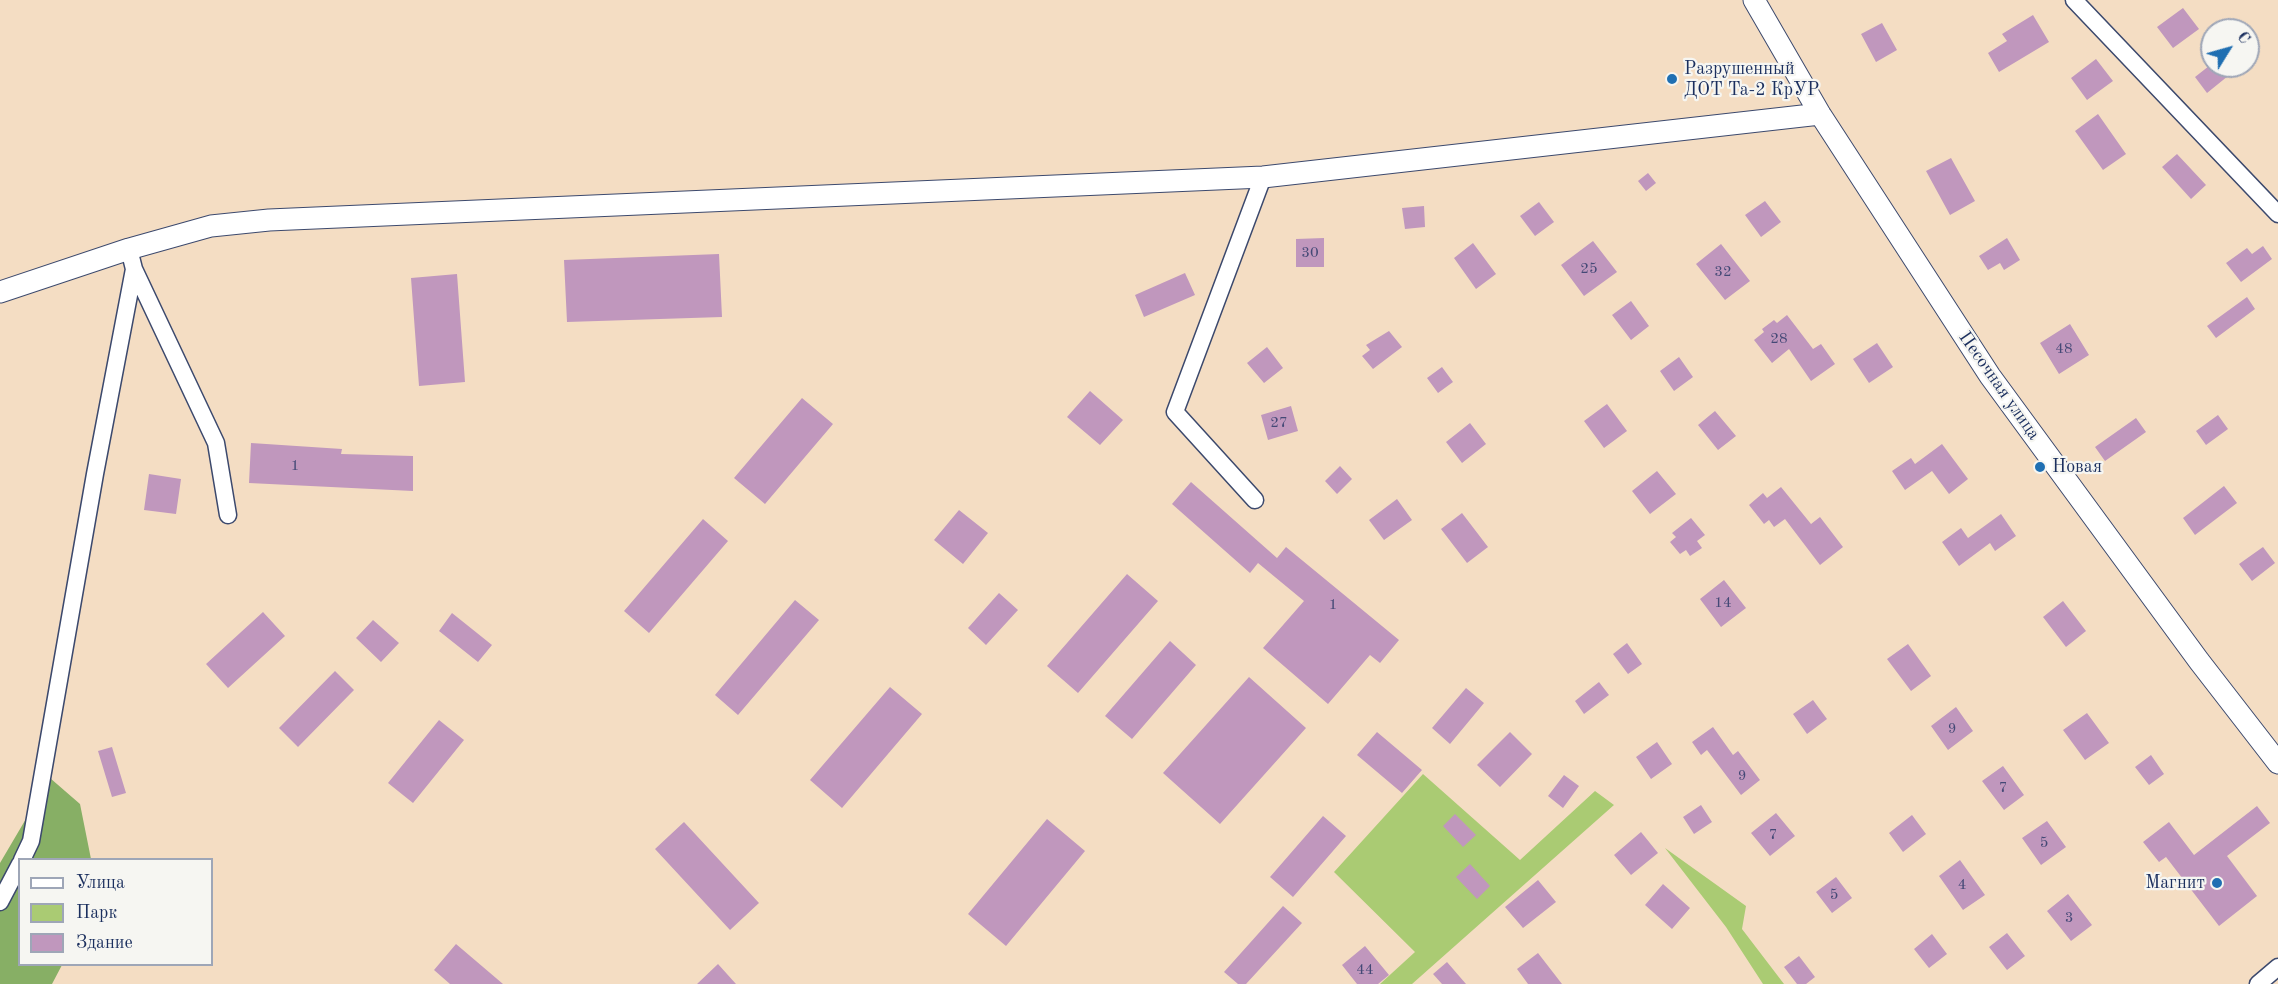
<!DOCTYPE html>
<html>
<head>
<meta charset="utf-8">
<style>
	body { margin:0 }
	#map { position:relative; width:2278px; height:984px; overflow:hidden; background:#f4ddc3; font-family:"Old Standard TT",serif }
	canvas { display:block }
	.legend { position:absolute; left:18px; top:858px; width:195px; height:108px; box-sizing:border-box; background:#f6f6f2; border:2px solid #9ea6b7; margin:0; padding:8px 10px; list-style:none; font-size:18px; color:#1b2f5e }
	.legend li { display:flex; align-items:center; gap:12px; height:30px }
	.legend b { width:30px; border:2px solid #9ea6b7 }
	.north { position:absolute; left:2200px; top:18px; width:60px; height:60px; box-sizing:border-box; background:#f6f6f2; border:2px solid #9ea6b7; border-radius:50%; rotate:53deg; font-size:16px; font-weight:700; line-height:24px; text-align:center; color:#1b2f5e }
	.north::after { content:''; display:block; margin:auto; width:21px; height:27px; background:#1f6fb2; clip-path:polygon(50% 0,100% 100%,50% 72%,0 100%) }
</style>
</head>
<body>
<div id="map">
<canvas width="2278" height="984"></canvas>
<ul class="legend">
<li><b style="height:8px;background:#fff"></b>Улица</li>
<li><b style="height:16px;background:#aacb73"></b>Парк</li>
<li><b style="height:16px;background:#c097bd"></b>Здание</li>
</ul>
<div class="north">С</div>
</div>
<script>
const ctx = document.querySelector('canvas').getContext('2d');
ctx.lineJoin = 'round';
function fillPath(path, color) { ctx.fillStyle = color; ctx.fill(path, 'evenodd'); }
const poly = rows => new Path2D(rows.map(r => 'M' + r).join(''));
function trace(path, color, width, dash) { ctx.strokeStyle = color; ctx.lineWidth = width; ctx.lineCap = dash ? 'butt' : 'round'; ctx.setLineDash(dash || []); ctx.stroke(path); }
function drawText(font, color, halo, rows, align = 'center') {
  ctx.font = font + ' "Old Standard TT",serif'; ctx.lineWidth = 4.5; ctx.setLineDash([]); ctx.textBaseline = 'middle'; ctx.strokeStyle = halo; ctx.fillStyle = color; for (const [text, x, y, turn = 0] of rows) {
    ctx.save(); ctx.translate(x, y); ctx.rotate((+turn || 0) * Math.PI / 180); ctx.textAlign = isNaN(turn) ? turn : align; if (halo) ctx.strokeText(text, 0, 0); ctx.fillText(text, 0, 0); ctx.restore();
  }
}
const green = poly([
	[1423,774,1520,860,1595,791,1614,805,1412,984,1380,984,1415,952,1334,872],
	[1665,848,1746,906,1742,929,1784,984,1763,984,1726,927]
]);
const forest = poly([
	[50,778,80,804,91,859,20,860,20,964,62,965,52,984,0,984,0,863]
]);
const building = poly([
	[2183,8,2199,29,2173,48,2157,27],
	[2033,15,2049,42,1999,72,1988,53,2007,41,2002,34],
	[1882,23,1897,50,1876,62,1861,34],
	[2096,59,2113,81,2087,100,2071,78],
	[2209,66,2220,66,2228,76,2207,93,2195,77],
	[2098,114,2126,154,2103,170,2075,131],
	[2177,154,2206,185,2191,199,2162,167],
	[1951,158,1975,201,1950,215,1926,171],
	[1648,173,1656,183,1646,191,1638,181],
	[1765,201,1781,222,1761,237,1745,215],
	[1539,202,1554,222,1535,236,1520,216],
	[1424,206,1425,227,1405,229,1402,208],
	[1324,238,1324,267,1296,267,1296,239],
	[2007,238,2020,260,2004,270,2000,263,1988,270,1979,256],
	[1593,241,1617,272,1584,296,1561,265],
	[1473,243,1496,274,1476,289,1454,258],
	[1721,244,1750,281,1725,300,1696,264],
	[2263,246,2272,259,2241,282,2226,263,2247,248,2252,254],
	[719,254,722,317,567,322,564,260],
	[1185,273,1195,295,1144,317,1135,295],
	[457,274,465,382,419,386,411,278],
	[2247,297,2255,309,2216,338,2207,326],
	[1631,301,1649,326,1631,340,1612,315],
	[1787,315,1813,349,1821,344,1835,364,1811,381,1789,349,1772,363,1754,340,1764,332,1762,329,1774,320,1777,323],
	[2070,324,2089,355,2059,374,2040,343],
	[1389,331,1402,347,1373,369,1362,356,1370,350,1366,345],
	[1877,343,1893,367,1869,383,1853,359],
	[1267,347,1283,368,1264,383,1247,363],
	[1679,357,1693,377,1674,391,1660,371],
	[1442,367,1453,382,1438,393,1427,378],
	[1090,391,1123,420,1100,445,1067,417],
	[802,398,833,424,765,504,734,478],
	[1607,404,1627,431,1604,448,1584,421],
	[1291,406,1298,431,1268,440,1261,415],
	[1715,411,1736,436,1718,450,1698,425],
	[2218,415,2228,429,2206,445,2196,431],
	[2136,418,2146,432,2105,461,2095,447],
	[1470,423,1486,444,1462,463,1446,442],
	[251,443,342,449,341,454,413,456,413,491,249,483],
	[1942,444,1968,479,1949,494,1932,471,1905,490,1892,471,1911,458,1915,464],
	[1340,466,1352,479,1337,494,1325,481],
	[1657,471,1676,494,1650,514,1632,491],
	[149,474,181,479,176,514,144,510],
	[1191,482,1277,558,1286,547,1399,640,1380,663,1370,655,1328,704,1263,648,1304,601,1258,563,1250,573,1172,504],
	[2224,486,2237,503,2195,535,2183,518],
	[1781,487,1811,524,1820,517,1843,547,1820,565,1785,519,1774,527,1769,520,1764,524,1749,505,1763,493,1767,498],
	[1397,499,1412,520,1384,540,1369,520],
	[959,510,988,533,963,564,934,540],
	[1462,513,1488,547,1467,563,1441,529],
	[2001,514,2016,536,1995,551,1990,543,1959,566,1942,542,1961,528,1968,538],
	[1691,518,1705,535,1697,541,1702,548,1690,556,1686,550,1680,554,1670,542,1676,537,1672,533],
	[703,519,728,541,649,633,624,611],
	[2263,547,2275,563,2252,581,2239,564],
	[1127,574,1158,601,1078,693,1047,666],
	[1724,580,1746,608,1721,627,1700,599],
	[999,593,1018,610,986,645,968,628],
	[795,600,819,620,738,715,715,695],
	[2063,601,2086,631,2066,647,2043,617],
	[263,612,285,636,228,688,206,664],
	[452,613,492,645,478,662,439,631],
	[373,620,399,643,381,662,356,638],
	[1170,641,1196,665,1132,739,1105,716],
	[1627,643,1642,664,1628,674,1613,654],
	[1908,644,1931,676,1911,691,1887,659],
	[335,671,354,690,298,747,279,728],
	[1249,677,1306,728,1220,824,1163,773],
	[1599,682,1609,695,1584,714,1575,701],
	[890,687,922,714,842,808,810,780],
	[1466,688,1484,703,1450,744,1432,728],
	[1813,700,1827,719,1807,734,1793,714],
	[1956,707,1973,731,1948,750,1931,726],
	[2087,713,2109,743,2085,760,2063,730],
	[439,720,464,740,413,803,388,783],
	[1713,727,1733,755,1738,751,1760,780,1741,795,1707,750,1701,755,1692,742],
	[1377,732,1422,770,1402,793,1357,755],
	[1510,732,1532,754,1500,787,1477,765],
	[1657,742,1672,764,1651,779,1636,757],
	[112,747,126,793,112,797,98,751],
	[2151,755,2164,774,2149,785,2135,767],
	[2003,766,2024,795,2004,810,1982,781],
	[1564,775,1579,786,1563,808,1548,796],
	[1701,805,1712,822,1694,834,1683,817],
	[2257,806,2270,823,2227,856,2257,896,2219,926,2166,857,2159,862,2143,842,2169,822,2194,855],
	[1776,813,1795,836,1770,856,1751,833],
	[1455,814,1476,835,1463,847,1443,826],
	[1912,815,1926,834,1903,852,1889,833],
	[1323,816,1346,836,1293,897,1270,877],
	[1047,819,1085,851,1006,946,968,914],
	[2047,821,2066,847,2041,865,2022,838],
	[684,822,759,903,730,930,655,849],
	[1641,832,1658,853,1631,875,1614,855],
	[1960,860,1985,895,1963,910,1939,876],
	[1470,864,1490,886,1477,899,1456,877],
	[1836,877,1852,898,1832,913,1816,892],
	[1538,880,1556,902,1523,928,1505,907],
	[1663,884,1690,908,1672,929,1645,905],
	[2068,894,2092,925,2071,941,2047,911],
	[1283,906,1302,923,1246,984,1238,984,1224,972],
	[2007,933,2025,956,2007,970,1989,947],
	[1932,934,1947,954,1929,968,1914,949],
	[456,944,503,984,450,984,434,970],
	[1365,946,1389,975,1378,984,1357,984,1342,965],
	[1538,953,1562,984,1528,984,1517,969],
	[1799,956,1815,977,1806,984,1797,984,1784,967],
	[1447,962,1466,984,1442,984,1433,974],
	[718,964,736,984,697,984]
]);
const minor = poly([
	[2074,0,2278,214],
	[134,269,216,443,228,515],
	[1255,500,1175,412,1263,177],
	[22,860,31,841,95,474,134,269,129,249],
	[0,902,20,864],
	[2258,984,2278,967]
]);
const tertiary = poly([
	[1754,0,1820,114,1990,376,2199,661,2278,763],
	[0,292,129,249,211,226,269,220,1263,177,1820,114]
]);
const markers = [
	[1672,79,6,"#1f6fb2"],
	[2040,467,6,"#1f6fb2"],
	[2217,883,6,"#1f6fb2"]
];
const numberNames = [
	["30",1310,253],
	["25",1589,269],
	["32",1723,272],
	["28",1779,339],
	["48",2064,349],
	["27",1279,423],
	["1",295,466],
	["14",1723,603],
	["1",1333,605],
	["9",1952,729],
	["9",1742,776],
	["7",2003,788],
	["7",1773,835],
	["5",2044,843],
	["4",1962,885],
	["5",1834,895],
	["3",2069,918],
	["44",1365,970]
];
const poiNames = [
	["Разрушенный",1684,69],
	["ДОТ Та-2 КрУР",1684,90],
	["Новая",2052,467],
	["Магнит",2205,883,"right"]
];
const streetNames = [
	["Песочная улица",1999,386,55]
];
fillPath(green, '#aacb73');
fillPath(forest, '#87af65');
fillPath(building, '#c097bd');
trace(minor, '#3c496d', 19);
trace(tertiary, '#3c496d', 23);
trace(minor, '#fff', 16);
trace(tertiary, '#fff', 21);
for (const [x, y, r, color] of markers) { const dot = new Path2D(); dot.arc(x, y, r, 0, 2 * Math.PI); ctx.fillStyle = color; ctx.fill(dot); trace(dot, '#f6f6f2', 2); }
drawText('15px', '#444976', null, numberNames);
drawText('18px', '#1b2f5e', '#f6f6f2', poiNames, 'left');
drawText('18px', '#1b2f5e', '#f6f6f2', streetNames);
</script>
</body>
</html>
